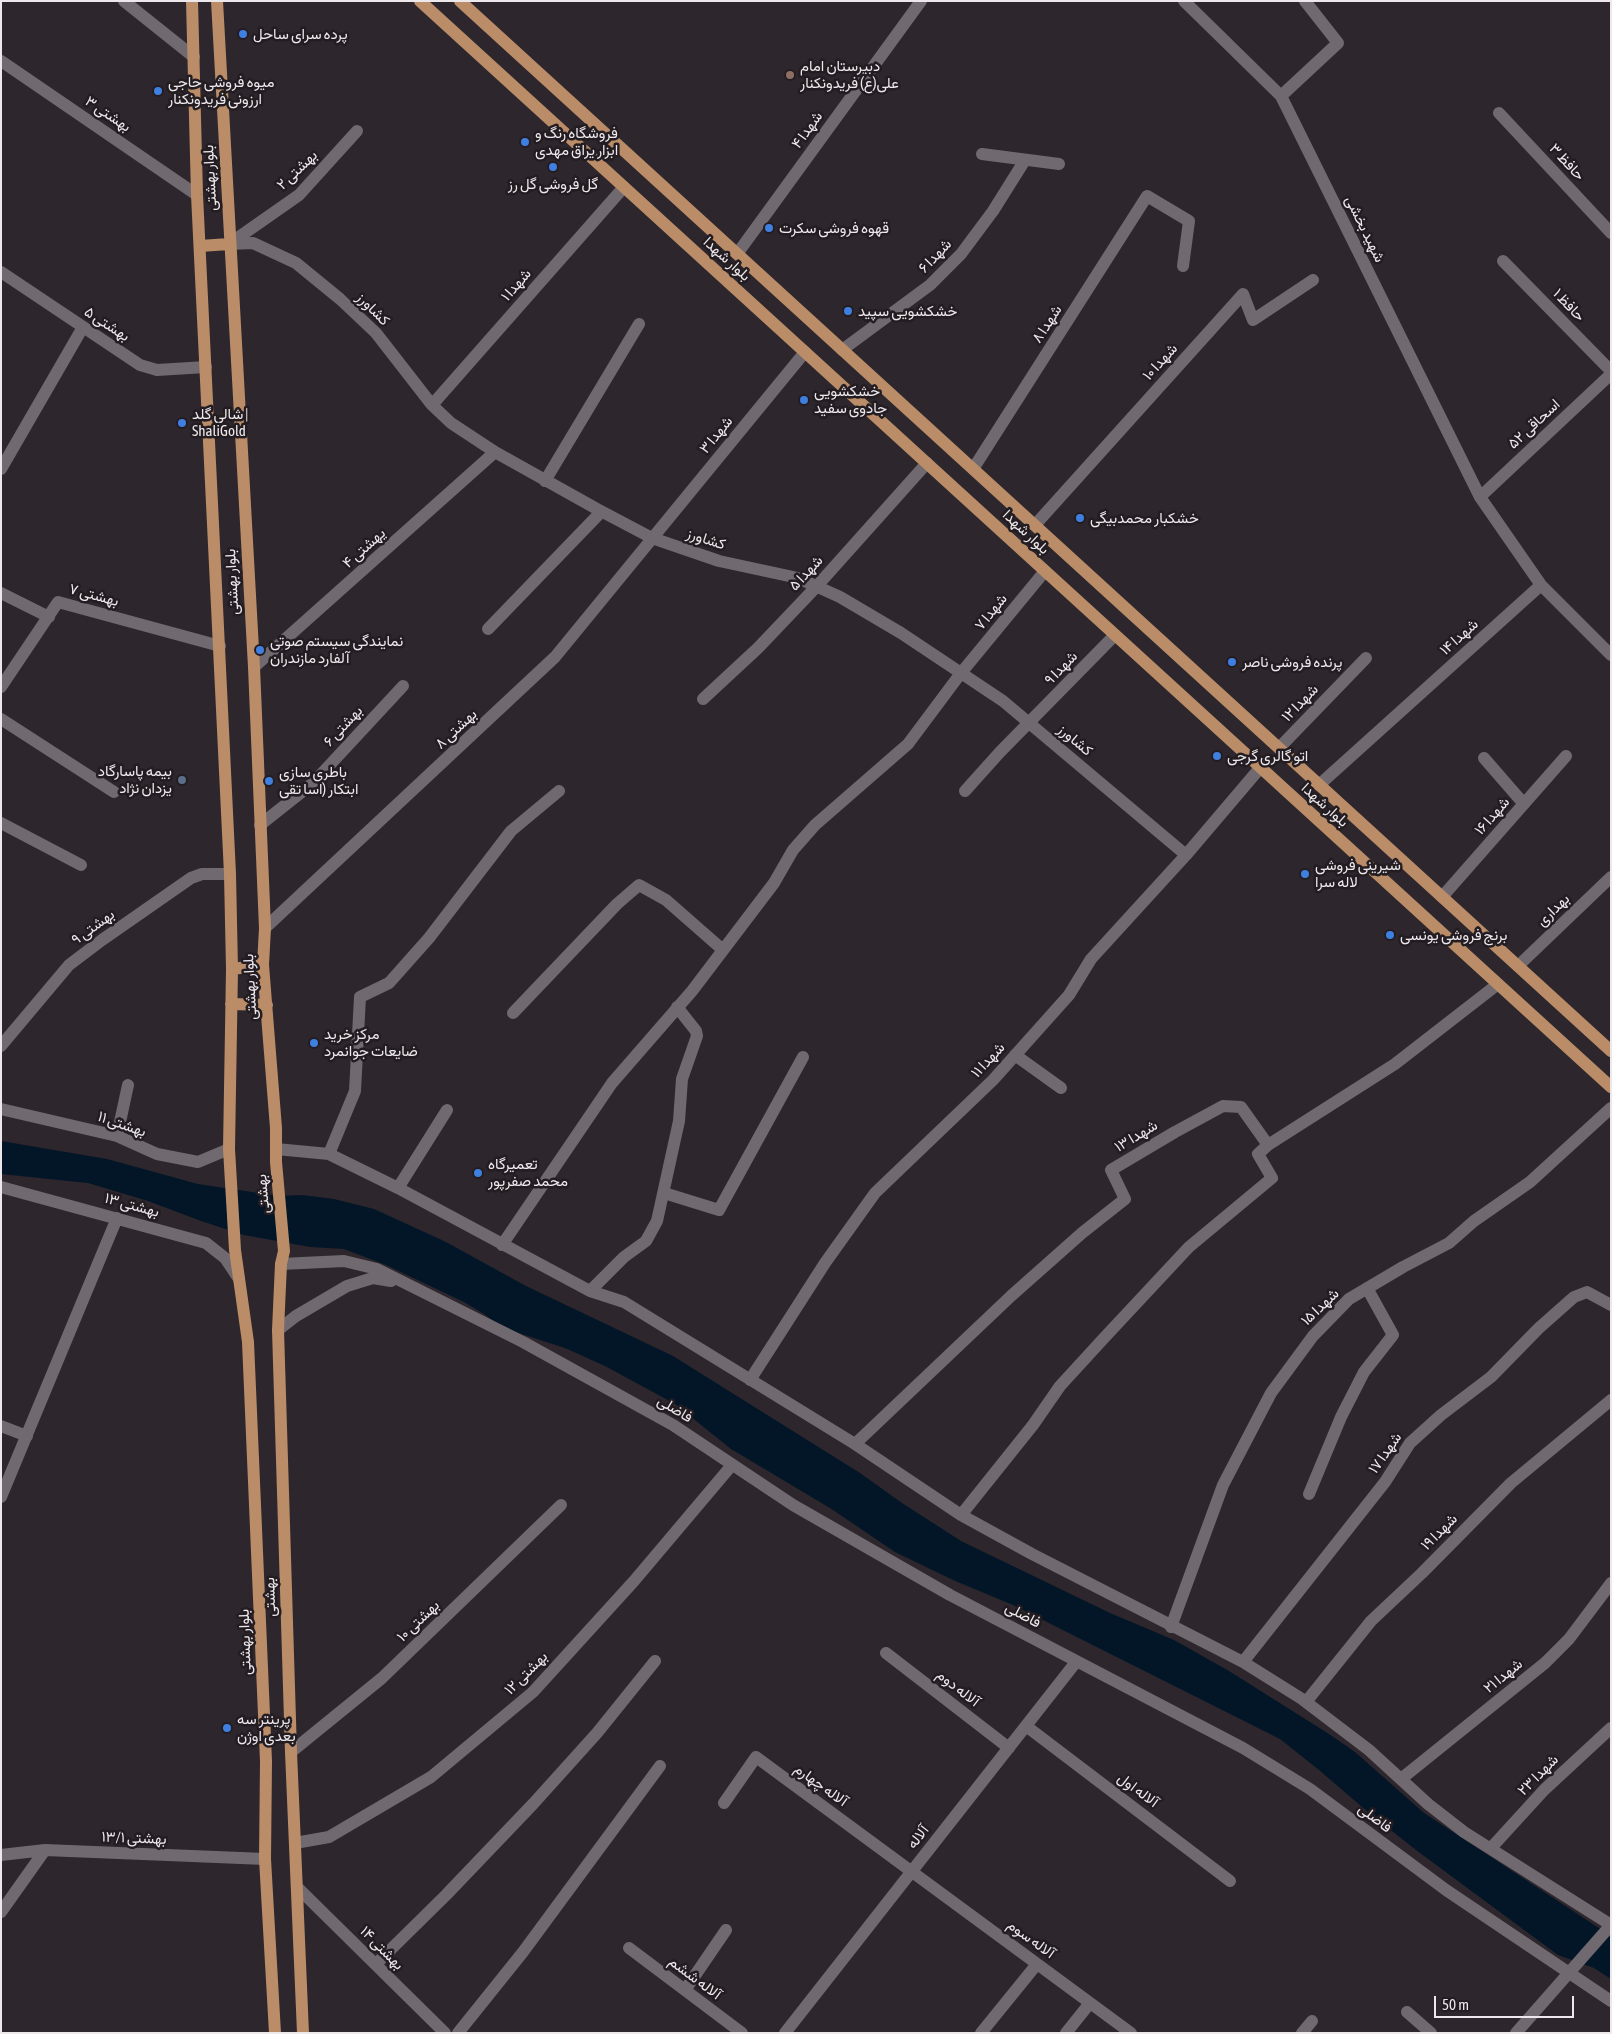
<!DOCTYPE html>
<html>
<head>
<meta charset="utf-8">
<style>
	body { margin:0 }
	#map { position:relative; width:1612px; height:2034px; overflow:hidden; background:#2d262c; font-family:"Asap Condensed",sans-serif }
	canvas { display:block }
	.frame { position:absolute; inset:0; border:2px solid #ede8ec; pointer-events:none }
	.scale { position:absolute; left:1434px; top:1996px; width:140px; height:22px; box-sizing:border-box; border:2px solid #ede8ec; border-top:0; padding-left:6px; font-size:15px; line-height:18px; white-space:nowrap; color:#ede8ec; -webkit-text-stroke:4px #231d22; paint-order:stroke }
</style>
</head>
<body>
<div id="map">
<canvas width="1612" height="2034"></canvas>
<div class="frame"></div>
<div class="scale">50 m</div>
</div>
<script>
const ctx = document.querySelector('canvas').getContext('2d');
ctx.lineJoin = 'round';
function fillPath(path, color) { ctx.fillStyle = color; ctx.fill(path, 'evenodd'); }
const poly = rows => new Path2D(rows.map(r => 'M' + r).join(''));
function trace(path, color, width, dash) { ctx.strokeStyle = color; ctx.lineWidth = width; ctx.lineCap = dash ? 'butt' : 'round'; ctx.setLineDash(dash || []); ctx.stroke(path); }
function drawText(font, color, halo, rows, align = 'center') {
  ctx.font = font + ' "Asap Condensed",Vazirmatn,sans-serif'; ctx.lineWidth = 5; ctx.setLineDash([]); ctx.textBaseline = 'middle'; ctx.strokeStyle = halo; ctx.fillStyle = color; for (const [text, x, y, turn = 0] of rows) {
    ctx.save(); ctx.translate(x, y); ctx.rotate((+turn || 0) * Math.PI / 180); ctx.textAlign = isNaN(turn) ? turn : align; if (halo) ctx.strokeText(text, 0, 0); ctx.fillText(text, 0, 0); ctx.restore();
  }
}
const water = poly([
	[1,1141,107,1159,198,1184,279,1196,302,1195,334,1199,374,1209,446,1242,526,1286,673,1356,860,1473,902,1503,961,1541,1110,1613,1174,1640,1229,1671,1329,1734,1355,1752,1424,1813,1611,1936,1611,1979,1594,1968,1558,1955,1416,1850,1368,1812,1319,1770,1280,1739,1013,1605,953,1580,895,1552,830,1508,731,1449,675,1404,605,1366,565,1348,503,1328,484,1314,464,1302,386,1265,344,1249,310,1247,244,1235,201,1221,148,1201,88,1183,1,1174]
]);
const minor = poly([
	[124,1,194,57],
	[1184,1,1281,96,1480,497,1541,585,1319,785],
	[1,61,197,195],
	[1281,96,1338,43,1305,1],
	[1499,113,1611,233],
	[982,154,1059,164],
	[229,244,253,243,296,263,340,299,376,333,432,405,451,423,495,452,597,509,652,538,719,561,798,578,840,597,901,633,1003,701,1186,855],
	[229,244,299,195,357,131],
	[737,254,921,1],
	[1503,261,1611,371],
	[1,272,140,365,157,370,206,367],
	[842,350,930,285,961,254,993,211,1025,160],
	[432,405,624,187],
	[1,469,83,327],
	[973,469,1147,196,1189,221,1183,266],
	[545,481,639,324],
	[1480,497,1611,374],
	[1035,525,1243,294,1253,320,1313,280],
	[1541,585,1611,655],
	[1,593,49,617],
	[488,629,601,512],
	[254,667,495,452],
	[1,687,58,602,220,646],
	[703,699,758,648,817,586,927,463],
	[1,719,114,792],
	[1279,748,1366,658],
	[1484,758,1524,804],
	[965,791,1000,752,1115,635],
	[1,823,81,865],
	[260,825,313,783,403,686],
	[1442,897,1566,756],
	[265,928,555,657,805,352],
	[1518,966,1611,877],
	[513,1013,617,904,639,885,666,900,723,950],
	[1,1046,69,965,102,940,191,878,202,874,230,874],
	[1015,1055,1061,1088],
	[1,1109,117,1136,157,1154,198,1162,229,1149],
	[117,1136,128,1085],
	[276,1149,329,1154,398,1188,590,1291,624,1302,855,1444,961,1515,1032,1554,1243,1662,1302,1699,1369,1750,1428,1804,1464,1832,1611,1925],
	[329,1154,355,1091,360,997,389,983,429,938,511,831,559,791],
	[1,1187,206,1243,225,1258,239,1279],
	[398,1188,447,1110],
	[664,1193,719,1210,803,1057],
	[502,1245,612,1083,692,991,774,883,793,850,815,825,908,744,961,673,1045,571],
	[590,1291,624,1257,646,1241,657,1221,679,1121,682,1079,697,1036,696,1031,677,1007],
	[750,1380,825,1263,875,1193,993,1080,1069,995,1091,959,1186,855,1260,768],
	[1,1426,27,1436],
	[855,1444,1011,1296,1082,1233,1125,1199,1111,1170,1175,1132,1223,1106,1241,1107,1268,1145,1395,1064,1498,984],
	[1309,1494,1341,1417,1364,1372,1393,1335,1367,1288],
	[1,1497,117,1218],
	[961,1515,1033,1425,1060,1386,1104,1338,1189,1247,1272,1178,1258,1154,1268,1145],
	[1171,1627,1223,1485,1271,1393,1313,1336,1349,1299,1403,1267,1449,1243,1474,1221,1530,1182,1611,1108],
	[886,1653,1009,1748],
	[1243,1662,1385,1482,1410,1443,1441,1415,1491,1377,1539,1328,1574,1297,1587,1292,1611,1305],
	[1306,1702,1371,1621,1422,1573,1511,1483,1611,1400],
	[1026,1726,1230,1881],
	[291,1752,382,1678,561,1505],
	[1401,1779,1545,1663,1569,1639,1611,1583],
	[724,1803,756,1757,1131,2033],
	[295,1843,329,1837,431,1777,533,1692,634,1581,732,1465],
	[1491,1848,1544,1790,1611,1728],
	[1,1855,45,1850,265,1859],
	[297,1887,445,2033],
	[1,1912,45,1850],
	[629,1948,742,2033],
	[376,1964,446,1895,533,1804,597,1733,655,1661],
	[685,1990,726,1930],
	[1407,2012,1431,2033],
	[458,2033,523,1952,660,1766],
	[785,2033,1076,1662],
	[981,2033,1037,1964],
	[1066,2033,1090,2003],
	[1302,2033,1312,2021],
	[1516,2033,1611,1925]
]);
const secondary = poly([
	[281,1264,344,1261,377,1269,523,1342,673,1425,793,1505,950,1595,1243,1748,1310,1789,1446,1890,1611,2001],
	[278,1330,296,1316,347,1286,373,1278,391,1281]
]);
const primary = poly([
	[192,1,197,195,230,874,232,969,229,1149,235,1250,248,1342,266,1761,265,1859,275,2033],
	[217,1,254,667,265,928,263,965,276,1128,276,1162,284,1251,281,1264,278,1330,291,1752,303,2033],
	[420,1,1611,1087],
	[460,1,1611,1051],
	[200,246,229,244],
	[232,969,263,965],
	[231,1004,267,1005]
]);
const markers = [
	[243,34,5,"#3f7fe0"],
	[790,75,5,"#8d6e63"],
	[158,91,5,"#3f7fe0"],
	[525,142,5,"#3f7fe0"],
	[553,167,5,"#3f7fe0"],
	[769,228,5,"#3f7fe0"],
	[848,311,5,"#3f7fe0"],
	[804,400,5,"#3f7fe0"],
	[182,423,5,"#3f7fe0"],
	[1080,518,5,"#3f7fe0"],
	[260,650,5,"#3f7fe0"],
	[1232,662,5,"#3f7fe0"],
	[1217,756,5,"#3f7fe0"],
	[182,780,5,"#5c6f8a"],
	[269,781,5,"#3f7fe0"],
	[1305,874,5,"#3f7fe0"],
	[1390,935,5,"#3f7fe0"],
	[314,1043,5,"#3f7fe0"],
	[478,1173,5,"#3f7fe0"],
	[227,1728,5,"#3f7fe0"]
];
const poiNames = [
	["پرده سرای ساحل",253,34],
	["دبیرستان امام",800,66],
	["علی(ع) فریدونکنار",800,83],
	["میوه فروشی حاجی",168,82],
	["ارزونی فریدونکنار",168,99],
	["فروشگاه رنگ و",535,133],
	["ابزار یراق مهدی",535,150],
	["گل فروشی گل رز",553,184,"center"],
	["قهوه فروشی سکرت",779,228],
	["خشکشویی سپید",858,311],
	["خشکشویی",814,391],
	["جادوی سفید",814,408],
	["شالی گلد |",192,414],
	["ShaliGold",192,431],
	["خشکبار محمدبیگی",1090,518],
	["نمایندگی سیستم صوتی",270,641],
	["آلفارد مازندران",270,658],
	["پرنده فروشی ناصر",1242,662],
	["اتو گالری گرجی",1227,756],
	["بیمه پاسارگاد",172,771,"right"],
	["یزدان نژاد",172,788,"right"],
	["باطری سازی",279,772],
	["ابتکار (اسا تقی",279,789],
	["شیرینی فروشی",1315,865],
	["لاله سرا",1315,882],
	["برنج فروشی یونسی",1400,935],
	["مرکز خرید",324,1034],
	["ضایعات جوانمرد",324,1051],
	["تعمیرگاه",488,1164],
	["محمد صفرپور",488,1181],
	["پرینتر سه",237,1719],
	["بعدی اوژن",237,1736]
];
const streetNames = [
	["بهشتی ۳",108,114,34],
	["شهدا ۴",807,130,-54],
	["حافظ ۳",1567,162,47],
	["بهشتی ۲",297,170,-44],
	["بلوار بهشتی",210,178,-93],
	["شهید بخشی",1365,229,64],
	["شهدا ۶",935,256,-46],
	["بلوار شهدا",727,259,42],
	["شهدا ۱",516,285,-49],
	["حافظ ۱",1569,305,46],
	["کشاورز",373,309,45],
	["بهشتی ۵",107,324,33],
	["شهدا ۸",1047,324,-57],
	["شهدا ۱۰",1160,362,-48],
	["اسحاقی ۵۲",1534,424,-43],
	["شهدا ۳",716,435,-51],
	["بلوار شهدا",1026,532,43],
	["کشاورز",706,539,18],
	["یهشتی ۴",364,548,-42],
	["شهدا ۵",806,573,-47],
	["بلوار بهشتی",232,582,-93],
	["بهشتی ۷",94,595,15],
	["شهدا ۷",991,612,-51],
	["شهدا ۱۴",1459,637,-42],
	["شهدا ۹",1061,668,-46],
	["شهدا ۱۲",1300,703,-46],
	["بهشتی ۶",343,726,-47],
	["بهشتی ۸",456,729,-43],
	["کشاورز",1075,740,40],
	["بلوار شهدا",1325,805,42],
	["شهدا ۱۶",1492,816,-49],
	["بهداری",1553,910,-44],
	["بهشتی ۹",93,927,-36],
	["بلوار بهشتی",250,987,-93],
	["شهدا ۱۱",988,1060,-47],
	["بهشتی ۱۱",122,1124,19],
	["شهدا ۱۳",1136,1136,-31],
	["بهشتی",263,1194,-95],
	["بهشتی ۱۳",132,1205,15],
	["شهدا ۱۵",1320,1307,-44],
	["فاضلی",675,1409,31],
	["شهدا ۱۷",1385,1453,-55],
	["شهدا ۱۹",1439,1532,-45],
	["بهشتی",270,1597,-92],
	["فاضلی",1023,1615,28],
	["بهشتی ۱۰",418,1621,-44],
	["بلوار بهشتی",245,1642,-92],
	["بهشتی ۱۲",526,1673,-45],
	["شهدا ۲۱",1503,1676,-39],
	["آلاله دوم",958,1688,38],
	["شهدا ۲۳",1538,1775,-45],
	["آلاله چهارم",821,1785,36],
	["آلاله اول",1138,1790,37],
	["فاضلی",1375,1818,37],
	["آلاله",918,1837,-52],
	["بهشتی ۱۳/۱",134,1838,2],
	["آلاله سوم",1031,1939,36],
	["بهشتی ۱۴",382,1948,45],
	["آلاله ششم",695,1978,37]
];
fillPath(water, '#031628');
trace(minor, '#706970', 12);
trace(secondary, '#706970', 12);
trace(primary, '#ba8d68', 12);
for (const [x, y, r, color] of markers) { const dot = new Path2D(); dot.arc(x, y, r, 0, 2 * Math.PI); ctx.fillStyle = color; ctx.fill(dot); trace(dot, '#231d22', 2); }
drawText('15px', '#ede8ec', '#231d22', poiNames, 'left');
drawText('15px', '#ede8ec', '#231d22', streetNames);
</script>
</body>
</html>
